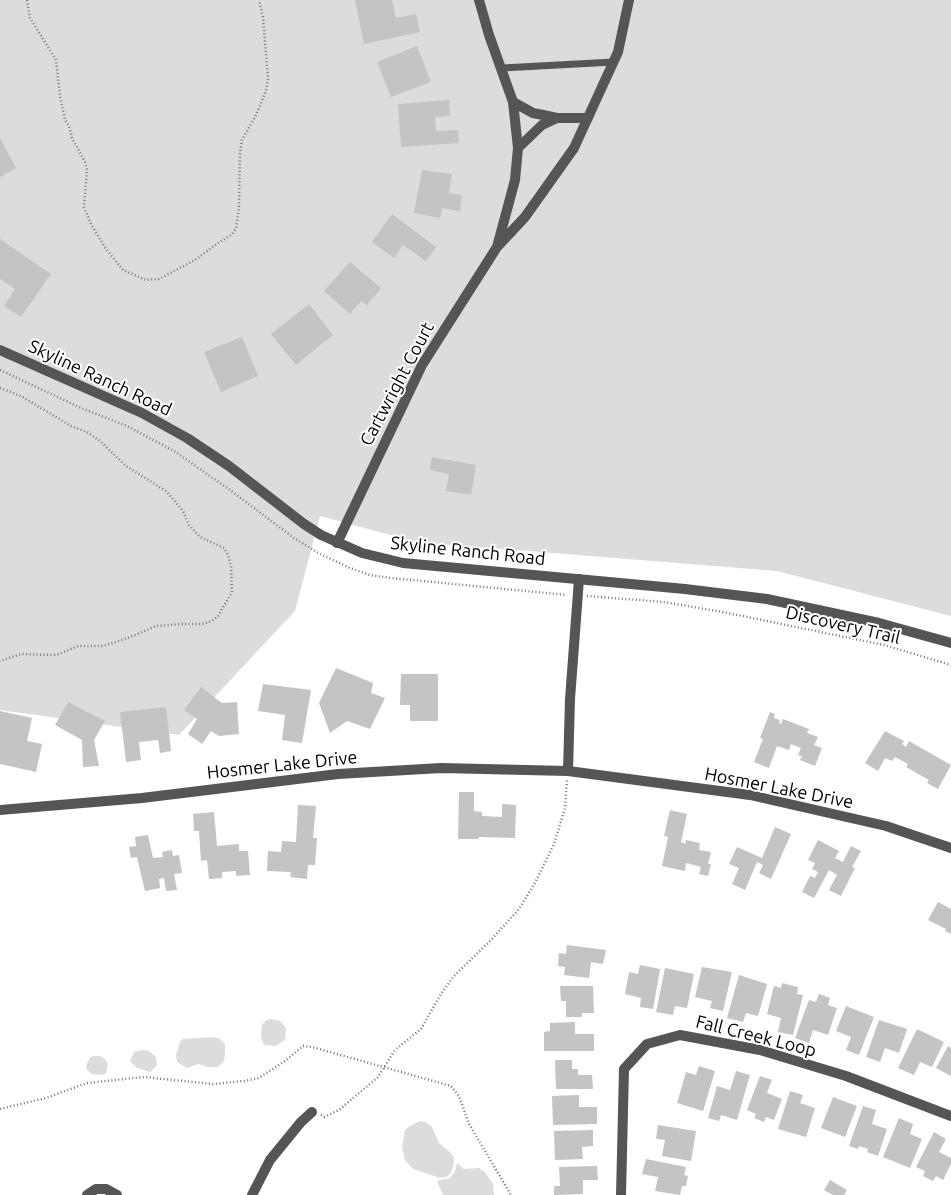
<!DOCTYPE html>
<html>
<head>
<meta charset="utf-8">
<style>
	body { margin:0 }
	canvas { display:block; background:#fff }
</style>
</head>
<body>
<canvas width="951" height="1195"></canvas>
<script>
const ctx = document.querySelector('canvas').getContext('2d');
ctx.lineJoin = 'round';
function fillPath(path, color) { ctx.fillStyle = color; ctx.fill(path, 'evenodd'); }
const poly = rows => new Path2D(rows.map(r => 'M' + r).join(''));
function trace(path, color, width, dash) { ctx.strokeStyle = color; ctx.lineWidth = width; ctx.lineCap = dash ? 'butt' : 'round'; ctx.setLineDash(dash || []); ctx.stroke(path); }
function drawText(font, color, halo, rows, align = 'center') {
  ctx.font = font + ' Ubuntu,sans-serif'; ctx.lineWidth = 4; ctx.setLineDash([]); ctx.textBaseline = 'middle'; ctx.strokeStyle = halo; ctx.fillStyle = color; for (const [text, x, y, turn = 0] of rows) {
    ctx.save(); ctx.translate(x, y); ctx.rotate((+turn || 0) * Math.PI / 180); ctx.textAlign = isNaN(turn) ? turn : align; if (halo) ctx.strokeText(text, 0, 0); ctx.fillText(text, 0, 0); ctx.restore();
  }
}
const green = poly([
	[0,0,951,0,951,616,777,571,416,542,320,516,295,611,179,735,0,710],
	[271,1019,280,1021,286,1028,285,1040,276,1046,264,1045,261,1037,262,1025,266,1020],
	[215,1037,220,1039,225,1044,225,1053,224,1061,218,1067,208,1067,198,1064,187,1068,177,1062,176,1055,180,1042,183,1039],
	[142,1050,149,1051,156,1057,157,1065,150,1072,137,1068,130,1061,134,1052],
	[95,1056,100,1056,105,1059,108,1064,106,1073,102,1075,92,1074,87,1070,86,1066,90,1057],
	[420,1121,425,1122,432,1127,439,1143,452,1154,454,1159,453,1167,451,1173,446,1177,440,1178,413,1169,405,1160,402,1147,405,1130,410,1126],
	[457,1163,464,1169,479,1168,485,1172,493,1184,494,1195,443,1195,437,1181,450,1178,455,1171]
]);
const building = poly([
	[355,0,392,0,396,18,416,14,420,32,364,44],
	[417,46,431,82,391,97,377,62],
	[449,100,450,116,435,117,436,131,458,130,459,143,401,147,398,104],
	[0,138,16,168,0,177],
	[422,170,452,174,449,193,462,195,460,211,442,208,440,218,414,213],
	[392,214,436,247,426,261,403,245,394,258,372,242],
	[0,239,51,274,21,317,4,306,15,289,0,279],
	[350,262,381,288,367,305,361,301,350,314,324,291],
	[309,304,333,335,296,365,271,334],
	[242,337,258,376,221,392,204,352],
	[432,457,476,465,471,495,446,491,449,474,430,470],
	[336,668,373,683,371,693,385,698,370,729,347,721,330,733,319,703],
	[401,674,438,674,438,721,410,721,410,705,400,705],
	[263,684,311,690,302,743,282,740,285,715,258,711],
	[201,687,222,703,237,702,239,734,219,736,211,731,202,744,188,734,197,719,184,710],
	[68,702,105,721,94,740,99,766,83,767,82,740,55,725],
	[166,707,171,751,160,753,158,740,139,742,141,760,126,762,120,712],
	[0,711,32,718,27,741,42,744,36,772,0,764],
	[770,712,775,714,774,718,780,720,779,723,781,724,783,719,809,729,807,733,818,737,814,745,822,748,815,766,800,760,802,756,798,755,801,748,791,744,789,750,777,746,769,768,754,762,763,739,760,738],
	[885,731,904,741,902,744,906,747,909,741,951,765,938,789,927,783,929,780,906,767,908,764,895,757,892,761,885,758,878,771,865,763],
	[459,792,474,792,474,811,482,812,482,816,502,817,502,804,516,805,515,838,479,837,479,839,458,839],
	[298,805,316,806,313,838,317,838,315,865,308,865,307,879,290,877,291,872,267,871,268,851,281,852,282,841,296,842],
	[670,810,687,814,681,842,686,844,686,840,700,843,699,850,711,852,708,864,711,864,708,876,699,874,701,867,686,863,685,871,662,866,668,837,664,836],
	[214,812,217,846,239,844,239,851,248,851,250,875,236,876,236,871,222,872,222,878,209,879,207,860,201,861,199,831,194,831,193,814],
	[775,827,791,834,771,879,759,873,763,865,757,862,745,890,732,884,739,868,729,864,737,847,762,858],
	[148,835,153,858,163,857,162,852,172,850,173,856,179,855,182,873,174,874,177,890,166,891,164,878,159,879,160,888,145,891,137,857,131,858,129,847,136,846,135,837],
	[818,840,839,851,835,858,843,862,851,846,861,851,852,867,855,868,841,896,829,890,837,875,829,870,814,898,802,892,810,876,815,878,818,872,812,869,815,863,808,860],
	[938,902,951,909,951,934,945,931,946,929,928,920],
	[567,945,606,950,603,964,591,962,589,978,564,975,565,967,558,966,559,953,566,954],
	[640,965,660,969,653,1009,640,1007,641,998,625,994,629,972,638,974],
	[702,967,732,972,723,1011,710,1008,712,1001,695,997],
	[665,968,694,974,687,1008,675,1006,673,1015,656,1012],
	[739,975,767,984,758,1016,746,1013,743,1022,727,1018],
	[782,983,798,987,797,994,803,995,793,1035,778,1032,781,1018,767,1014,774,986,781,988],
	[560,986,593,986,594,1013,582,1013,582,1017,566,1017,566,1001,561,1001],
	[819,994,830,998,828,1005,837,1008,828,1035,813,1030,809,1043,795,1038,809,1000,816,1002],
	[846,1006,874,1017,859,1055,846,1050,851,1037,836,1031],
	[879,1020,907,1029,899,1053,885,1048,880,1062,866,1057],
	[575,1022,575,1034,594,1034,594,1051,544,1051,544,1032,550,1031,550,1023],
	[917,1029,944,1042,932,1067,920,1062,914,1075,898,1068],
	[948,1046,951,1048,951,1076,936,1068],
	[555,1060,572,1060,572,1069,578,1069,578,1075,592,1075,593,1089,556,1089],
	[699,1066,715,1071,703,1111,677,1103,686,1072,696,1075],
	[736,1071,750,1075,737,1120,721,1115,719,1121,708,1118,717,1086,730,1090],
	[760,1076,772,1080,767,1093,782,1099,774,1120,766,1117,764,1122,754,1118,756,1114,747,1110],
	[790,1091,803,1095,800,1103,815,1108,806,1137,778,1129],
	[579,1095,579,1107,597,1107,597,1124,553,1125,552,1096],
	[833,1097,857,1106,845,1137,821,1128],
	[863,1106,876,1110,872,1124,887,1129,878,1156,867,1152,868,1149,859,1146,858,1149,849,1146],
	[899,1118,913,1124,910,1134,922,1139,910,1168,883,1157],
	[658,1125,696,1131,691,1161,662,1156,665,1140,656,1139],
	[593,1130,593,1146,582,1147,583,1159,555,1160,554,1131],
	[934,1132,946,1139,939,1152,951,1158,951,1164,943,1180,936,1176,933,1181,923,1176,925,1171,916,1167],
	[646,1159,686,1167,684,1175,688,1176,686,1186,682,1186,680,1195,655,1191,658,1177,642,1174],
	[597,1166,598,1180,583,1180,583,1194,554,1195,554,1186,560,1186,559,1167],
	[830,1180,847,1190,844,1195,833,1195,824,1190]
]);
const path = poly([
	[27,0,30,18,56,60,60,96,65,120,69,126,72,138,85,162,87,170,84,207,91,224,106,249,123,270,146,280,159,279,195,260,218,243,231,235,236,229,239,207,240,153,242,140,256,115,266,91,268,79,263,17,259,0],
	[0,370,81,408,127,426,174,451,230,490,294,538,320,554,350,568,370,575,391,578,567,595],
	[0,388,21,396,71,426,87,432,100,441,126,466,166,491,183,511,189,525,200,537,224,548,228,555,231,566,232,592,218,616,212,621,202,624,182,624,156,626,128,638,103,646,78,646,59,654,52,655,21,654,0,661],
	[587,596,664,602,728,613,884,645,951,665],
	[0,1109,46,1098,87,1083,144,1077,213,1084,244,1081,259,1078,285,1061,303,1046,312,1047,451,1086,459,1096,469,1124,511,1195],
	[321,1115,324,1117,339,1110,378,1077,395,1050,421,1029,441,994,454,976,491,940,519,909,535,883,554,844,565,808,567,780]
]);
const service = poly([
	[502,68,614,62]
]);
const minor = poly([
	[479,0,489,35,513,102,518,148,515,180,497,247,525,217,574,148,618,52,629,0],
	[513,102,533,113,543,115,557,118,588,118],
	[518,148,542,125,557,118],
	[337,543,422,365,497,247],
	[568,771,750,795,886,826,951,848],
	[0,810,142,798,338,774,441,768,568,771,570,699,579,579],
	[87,1195,96,1189,106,1189,117,1195],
	[252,1195,270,1160,301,1122,312,1112],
	[621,1195,624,1069,647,1044,680,1035,760,1050,846,1076,951,1116]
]);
const tertiary = poly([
	[0,350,142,413,187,438,229,466,304,524,321,535,362,553,403,563,685,589,767,599,879,623,951,643]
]);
const streetNames = [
	["Skyline Ranch Road",100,378,25],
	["Cartwright Court",397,384,-62],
	["Skyline Ranch Road",468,551,6],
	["Discovery Trail",843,625,13],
	["Hosmer Lake Drive",282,765,-6],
	["Hosmer Lake Drive",779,788,11],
	["Fall Creek Loop",756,1036,14]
];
fillPath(green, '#dcdcdc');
fillPath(building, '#c4c4c4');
trace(path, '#777', 2.5, [1, 2.5]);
trace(service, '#555', 7);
trace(minor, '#555', 10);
trace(tertiary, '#555', 10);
drawText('18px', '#000', '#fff', streetNames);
</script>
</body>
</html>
